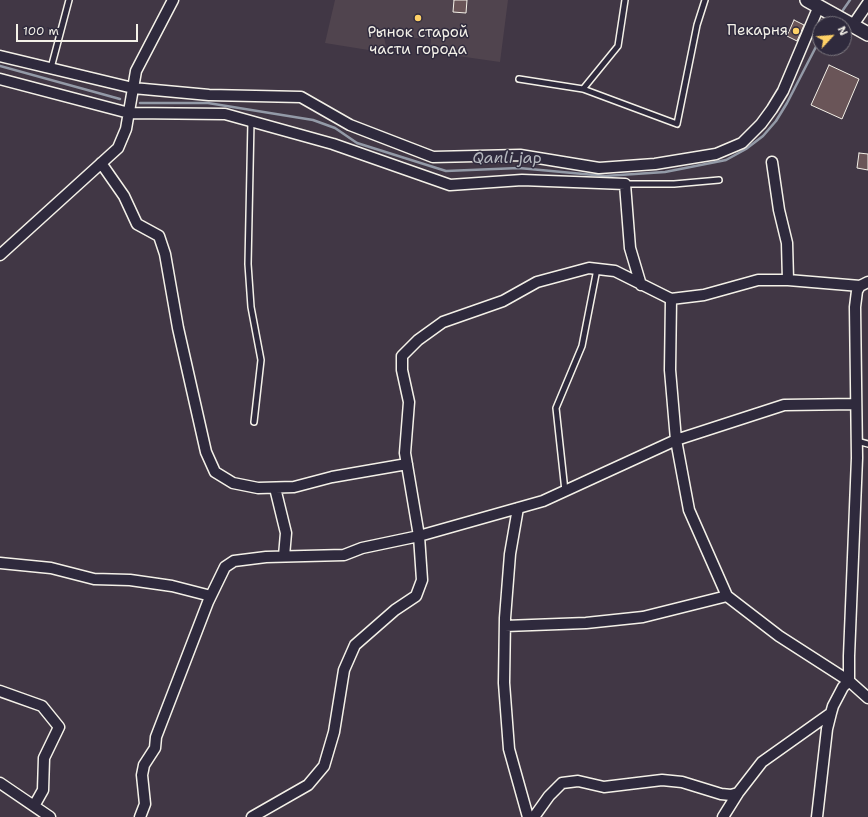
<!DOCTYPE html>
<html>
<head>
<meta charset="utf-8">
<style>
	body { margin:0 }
	#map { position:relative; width:868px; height:817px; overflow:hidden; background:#413745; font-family:"Shantell Sans",sans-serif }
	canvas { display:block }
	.north { position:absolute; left:812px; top:16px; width:40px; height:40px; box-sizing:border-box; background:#2f2a3d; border:1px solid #7e7a81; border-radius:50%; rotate:64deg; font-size:11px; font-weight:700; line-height:16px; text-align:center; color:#f4f1e8 }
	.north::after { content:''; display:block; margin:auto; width:14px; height:18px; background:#ffd166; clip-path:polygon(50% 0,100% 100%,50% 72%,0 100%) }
	.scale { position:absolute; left:16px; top:24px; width:122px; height:18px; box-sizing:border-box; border:2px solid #f4f1e8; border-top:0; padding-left:5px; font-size:12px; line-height:14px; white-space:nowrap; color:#f4f1e8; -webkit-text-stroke:3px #2f2a3d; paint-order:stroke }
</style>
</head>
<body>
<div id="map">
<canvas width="868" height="817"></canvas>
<div class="north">N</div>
<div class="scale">100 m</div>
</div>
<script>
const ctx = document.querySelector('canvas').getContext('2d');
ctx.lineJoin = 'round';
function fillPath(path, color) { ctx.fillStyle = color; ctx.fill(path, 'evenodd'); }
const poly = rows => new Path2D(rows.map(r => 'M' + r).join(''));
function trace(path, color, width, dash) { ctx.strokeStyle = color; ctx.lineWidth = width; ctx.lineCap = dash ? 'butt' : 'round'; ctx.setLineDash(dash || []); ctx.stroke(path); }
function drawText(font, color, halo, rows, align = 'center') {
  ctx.font = font + ' "Shantell Sans",sans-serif'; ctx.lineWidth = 3; ctx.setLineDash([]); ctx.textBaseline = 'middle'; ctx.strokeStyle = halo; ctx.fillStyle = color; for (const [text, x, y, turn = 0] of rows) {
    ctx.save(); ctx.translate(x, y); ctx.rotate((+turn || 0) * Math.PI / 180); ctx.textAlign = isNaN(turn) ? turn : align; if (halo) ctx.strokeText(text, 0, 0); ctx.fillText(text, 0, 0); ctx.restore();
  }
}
const built = poly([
	[335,0,508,0,500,62,430,52,431,39,384,36,387,53,325,43]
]);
const stream = poly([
	[843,10,850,0],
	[0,66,120,99],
	[140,103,208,103,313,120,335,128,357,143,446,171,519,168,605,176,665,172,726,160,746,149,763,136,776,121,787,103,820,39]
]);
const building = poly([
	[454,0,467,0,466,13,453,12,454,0],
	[794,20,804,25,797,41,787,36,794,20],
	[829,65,859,79,842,119,811,105,829,65],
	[859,153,868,154,868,170,857,168,859,153]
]);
const lane = poly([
	[51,68,69,0],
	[519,79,583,89,677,124,697,25,705,0],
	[583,89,618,46,625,0],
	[251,121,248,264,251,307,261,360,254,422],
	[625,184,674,184,719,180],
	[857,441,868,444],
	[565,491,556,408,582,346,597,269]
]);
const street = poly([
	[853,25,868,3],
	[0,56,133,88,209,95,301,97,350,125,433,157,520,155,599,168,655,164,716,154,742,143,761,124,772,109,783,91,819,6],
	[0,79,129,113,225,114,333,144,450,185,522,180,625,184,630,248,641,285],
	[772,162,779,210,787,243,788,280],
	[101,163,124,196,137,224,159,236,165,254,178,328,206,452,215,472,233,483,258,488,294,487,332,477,407,464],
	[0,255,118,148,126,129,136,71,173,0],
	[868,282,860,286,857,291,855,307,857,458,849,656,849,681,868,698],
	[671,299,670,370,676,440,689,510,727,596,779,636,849,681,843,687,833,706,831,713,827,729,817,817],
	[275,488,286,533,284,556],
	[518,508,510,554,505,618,504,683,509,749,528,817],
	[0,563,51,568,94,579,130,580,172,586,211,596],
	[505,626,586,623,643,617,727,596],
	[0,691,42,706,59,727,44,758,43,790,34,806],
	[0,783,50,817],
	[140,817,145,804,142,775,144,765,155,748,156,737,208,602,225,567,234,561,266,557,344,555,362,548,419,536,543,501,676,440,784,405,856,404],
	[252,817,308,785,324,766,334,732,344,670,355,645,395,610,416,596,422,580,419,536,405,453,409,402,402,370,402,356,418,340,443,322,503,301,537,282,589,268,615,271,671,299,704,295,758,280,788,280,860,286],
	[534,817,549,796,562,783,578,781,604,787,662,780,682,782,721,794,731,795,738,793],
	[723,817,738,793,762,762,831,713]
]);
const secondary = poly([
	[807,0,868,34]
]);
const markers = [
	[418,18,4,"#ffd166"],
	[796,31,4,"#ffd166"]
];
const poiNames = [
	["Пекарня",788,31],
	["Рынок старой",418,33,"center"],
	["части города",418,50,"center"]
];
const waterNames = [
	["Qanli jap",507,159]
];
fillPath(built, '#50444e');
trace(stream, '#939aa7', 2.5);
fillPath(building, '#6a5558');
trace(building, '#f4f1e8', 1);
trace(lane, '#f4f1e8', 8);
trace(street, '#f4f1e8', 13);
trace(secondary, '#f4f1e8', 16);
trace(lane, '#2f2a3d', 5);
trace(street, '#2f2a3d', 10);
trace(secondary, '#2f2a3d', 13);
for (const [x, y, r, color] of markers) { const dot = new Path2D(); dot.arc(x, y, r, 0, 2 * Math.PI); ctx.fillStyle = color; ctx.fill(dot); trace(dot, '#2f2a3d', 1.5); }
drawText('15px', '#f4f1e8', '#2f2a3d', poiNames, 'right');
drawText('italic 16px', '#b4b7bd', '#2f2a3d', waterNames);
</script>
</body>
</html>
